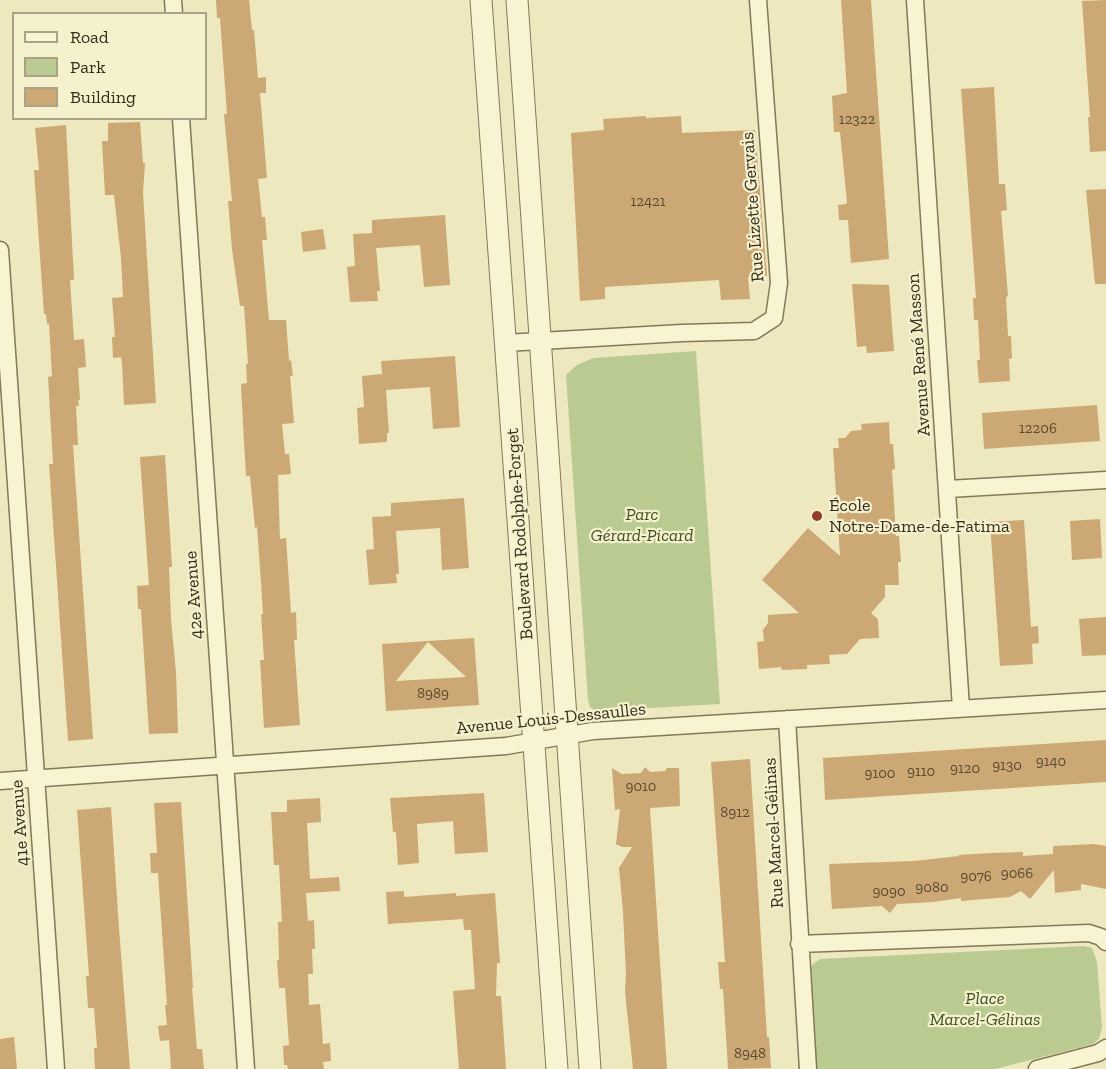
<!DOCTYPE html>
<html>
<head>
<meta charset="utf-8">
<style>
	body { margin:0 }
	#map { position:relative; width:1106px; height:1069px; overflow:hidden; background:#ede8be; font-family:"Zilla Slab",serif }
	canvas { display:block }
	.legend { position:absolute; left:12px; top:12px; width:195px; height:108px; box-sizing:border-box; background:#f5f1cd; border:2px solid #a8a286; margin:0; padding:8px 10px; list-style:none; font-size:18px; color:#352c1c }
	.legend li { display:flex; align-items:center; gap:12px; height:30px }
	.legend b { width:30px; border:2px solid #a8a286 }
</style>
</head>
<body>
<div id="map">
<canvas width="1106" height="1069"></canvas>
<ul class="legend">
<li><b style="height:8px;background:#f8f4d1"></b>Road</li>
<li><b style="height:16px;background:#bacb92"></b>Park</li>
<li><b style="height:16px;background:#cca874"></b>Building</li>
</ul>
</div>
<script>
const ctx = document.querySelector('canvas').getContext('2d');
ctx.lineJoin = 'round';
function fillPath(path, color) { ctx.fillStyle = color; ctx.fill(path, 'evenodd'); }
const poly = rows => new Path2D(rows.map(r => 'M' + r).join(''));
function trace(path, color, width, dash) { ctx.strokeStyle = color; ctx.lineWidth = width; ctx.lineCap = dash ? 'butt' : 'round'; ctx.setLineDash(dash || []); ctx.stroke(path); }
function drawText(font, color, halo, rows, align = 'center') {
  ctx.font = font + ' "Zilla Slab",serif'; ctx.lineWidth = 4.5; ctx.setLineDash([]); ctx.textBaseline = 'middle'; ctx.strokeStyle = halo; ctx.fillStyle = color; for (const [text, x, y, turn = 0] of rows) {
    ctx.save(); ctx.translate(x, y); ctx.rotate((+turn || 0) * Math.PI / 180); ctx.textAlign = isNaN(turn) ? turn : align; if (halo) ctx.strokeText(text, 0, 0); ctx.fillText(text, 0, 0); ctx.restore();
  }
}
const green = poly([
	[696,351,720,704,596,711,590,707,588,700,566,375,577,365,593,358],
	[1084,946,1092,948,1097,962,1102,1027,1099,1039,1093,1044,995,1069,817,1069,809,971,813,964,820,959]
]);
const building = poly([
	[216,0,249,0,252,30,254,30,258,78,266,77,266,93,260,93,267,178,258,179,262,217,265,217,267,240,262,240,269,320,286,320,289,361,291,360,293,376,290,376,294,423,282,424,285,454,289,454,291,474,278,475,279,510,280,539,286,538,291,613,296,612,297,640,294,640,300,725,264,728,260,660,264,660,261,614,263,614,261,582,257,527,255,528,250,476,246,476,243,424,241,384,247,383,246,364,248,364,244,306,240,306,232,249,228,201,232,201,224,114,227,114,220,18,217,18],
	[841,0,871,0,889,259,851,263,848,220,839,220,838,205,846,204,847,202,840,132,834,132,832,96,847,93],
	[1106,0,1106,151,1090,152,1088,117,1090,117,1082,1],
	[994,87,999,184,1005,184,1007,210,1001,211,1008,296,1006,297,1008,336,1011,336,1012,358,1009,359,1010,381,979,383,977,360,980,360,978,320,974,320,973,298,976,298,961,89],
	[646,116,646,118,681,116,682,133,755,130,767,276,748,277,750,299,721,300,719,280,605,287,605,299,580,301,571,133,604,130,603,119],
	[140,122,143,163,145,163,143,193,156,403,124,405,122,363,121,357,113,358,112,337,115,337,112,298,123,297,121,258,114,195,105,195,102,141,108,141,108,123],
	[66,125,74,280,70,280,74,340,84,339,86,367,78,368,80,400,78,400,79,406,76,406,78,445,73,445,93,739,68,741,49,464,53,464,48,377,52,376,49,324,47,324,46,314,44,314,34,170,39,170,35,128],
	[1106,189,1106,284,1095,284,1086,190],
	[445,215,450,285,424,287,420,245,376,248,380,291,377,291,378,301,350,302,347,267,355,266,353,234,372,233,372,220],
	[323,229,326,249,303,252,301,232],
	[852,284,889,285,894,351,867,353,866,346,857,347],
	[455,356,460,427,433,429,430,387,386,390,389,433,387,433,387,442,359,444,357,408,364,407,362,376,382,374,381,361],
	[1097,405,1100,441,984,449,982,413],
	[889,422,890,444,893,444,895,469,892,470,896,536,899,536,901,562,898,562,899,585,885,585,885,597,871,613,878,619,879,638,860,639,847,654,829,655,830,664,807,665,807,669,782,670,781,667,759,669,757,642,764,641,763,630,768,623,768,615,799,613,762,580,808,528,840,556,833,448,839,448,838,438,845,438,851,431,862,430,861,424],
	[165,455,172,567,169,567,171,620,176,672,178,733,149,734,141,609,138,609,137,586,149,585,140,457],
	[464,498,469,568,442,570,440,528,396,531,399,574,396,574,397,583,369,585,366,550,374,549,372,517,391,516,391,503],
	[1100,519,1102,558,1072,560,1070,521],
	[1024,520,1031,627,1038,626,1039,643,1032,644,1033,664,1000,666,990,522],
	[1106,617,1106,655,1082,656,1079,619],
	[474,638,479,705,386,711,382,644],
	[428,642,466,677,396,681],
	[1106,740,1106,782,825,800,823,758],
	[750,759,767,1037,769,1037,771,1068,728,1069,723,989,720,989,718,962,725,962,711,762],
	[645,767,650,772,665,771,667,768,679,768,680,806,650,808,667,1069,633,1069,625,992,626,974,623,912,619,868,632,847,622,847,616,844,620,809,615,810,612,768,622,774,641,773],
	[484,793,488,852,455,854,453,821,417,824,419,863,398,865,396,832,393,832,390,798],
	[320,798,321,822,307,823,310,879,339,877,340,891,306,893,308,921,314,920,315,949,312,949,313,974,308,974,309,1005,320,1004,323,1044,330,1043,331,1061,323,1062,324,1069,288,1069,287,1065,284,1065,283,1046,289,1045,285,988,279,988,277,960,279,960,278,922,282,922,279,865,274,865,271,812,287,812,287,800],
	[181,802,193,988,192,988,197,1049,202,1049,204,1069,171,1069,169,1040,160,1041,158,1026,167,1025,165,1005,167,1005,158,873,151,873,150,853,157,853,154,803],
	[111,807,119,928,130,1069,95,1069,94,1048,97,1048,94,1008,88,1008,86,976,89,976,77,810],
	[1094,844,1106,846,1106,889,1081,884,1081,890,1055,893,1054,870,1030,899,1021,891,1010,897,961,901,961,898,933,902,897,904,890,913,882,906,832,909,829,864,914,861,959,856,958,855,992,853,1023,852,1023,856,1053,854,1053,846],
	[404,891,404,897,456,893,456,896,495,893,500,963,497,963,496,996,501,996,506,1069,459,1069,453,991,475,989,471,930,464,930,463,919,388,924,386,892],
	[14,1037,17,1069,0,1069,0,1039]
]);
const minor = poly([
	[173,0,174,14],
	[915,0,961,708],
	[181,118,246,1069],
	[0,250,56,1069],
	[505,343,682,333,754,331,774,318,779,283,758,0],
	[948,489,1106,480],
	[787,719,808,1069],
	[0,781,506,746,593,731,1106,700],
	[799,944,1089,933,1101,937,1106,942],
	[1037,1069,1098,1053,1106,1048]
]);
const tertiary = poly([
	[481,0,557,1069],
	[517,0,590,1069]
]);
const markers = [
	[817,516,6,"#943a27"]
];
const numberNames = [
	["12322",857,120],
	["12421",648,202],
	["12206",1038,429],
	["8989",433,694],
	["9140",1051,762],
	["9130",1007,766],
	["9120",965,769],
	["9110",921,772],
	["9100",880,774],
	["9010",641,787],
	["8912",735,813],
	["9066",1017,874],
	["9076",976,877],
	["9080",932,888],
	["9090",889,892],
	["8948",750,1054]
];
const streetNames = [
	["Rue Lizette Gervais",753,207,-94],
	["Avenue René Masson",919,355,-94],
	["Boulevard Rodolphe-Forget",520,534,-94],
	["42e Avenue",194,595,-94],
	["Avenue Louis-Dessaulles",551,719,-6],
	["41e Avenue",20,823,-94],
	["Rue Marcel-Gélinas",774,833,-93]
];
const poiNames = [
	["École",829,506],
	["Notre-Dame-de-Fatima",829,527]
];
const parkNames = [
	["Parc",642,515],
	["Gérard-Picard",642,536],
	["Place",985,999],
	["Marcel-Gélinas",985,1020]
];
fillPath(green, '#bacb92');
fillPath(building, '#cca874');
trace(minor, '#857857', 19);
trace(tertiary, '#857857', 23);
trace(minor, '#f8f4d1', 16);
trace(tertiary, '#f8f4d1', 21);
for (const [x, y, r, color] of markers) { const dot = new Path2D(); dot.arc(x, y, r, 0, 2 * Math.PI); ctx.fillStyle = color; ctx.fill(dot); trace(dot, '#f5f1cd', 2); }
drawText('15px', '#5b4b32', null, numberNames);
drawText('18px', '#352c1c', '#f5f1cd', streetNames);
drawText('18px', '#352c1c', '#f5f1cd', poiNames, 'left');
drawText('italic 18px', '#3d5122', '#f5f1cd', parkNames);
</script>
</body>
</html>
